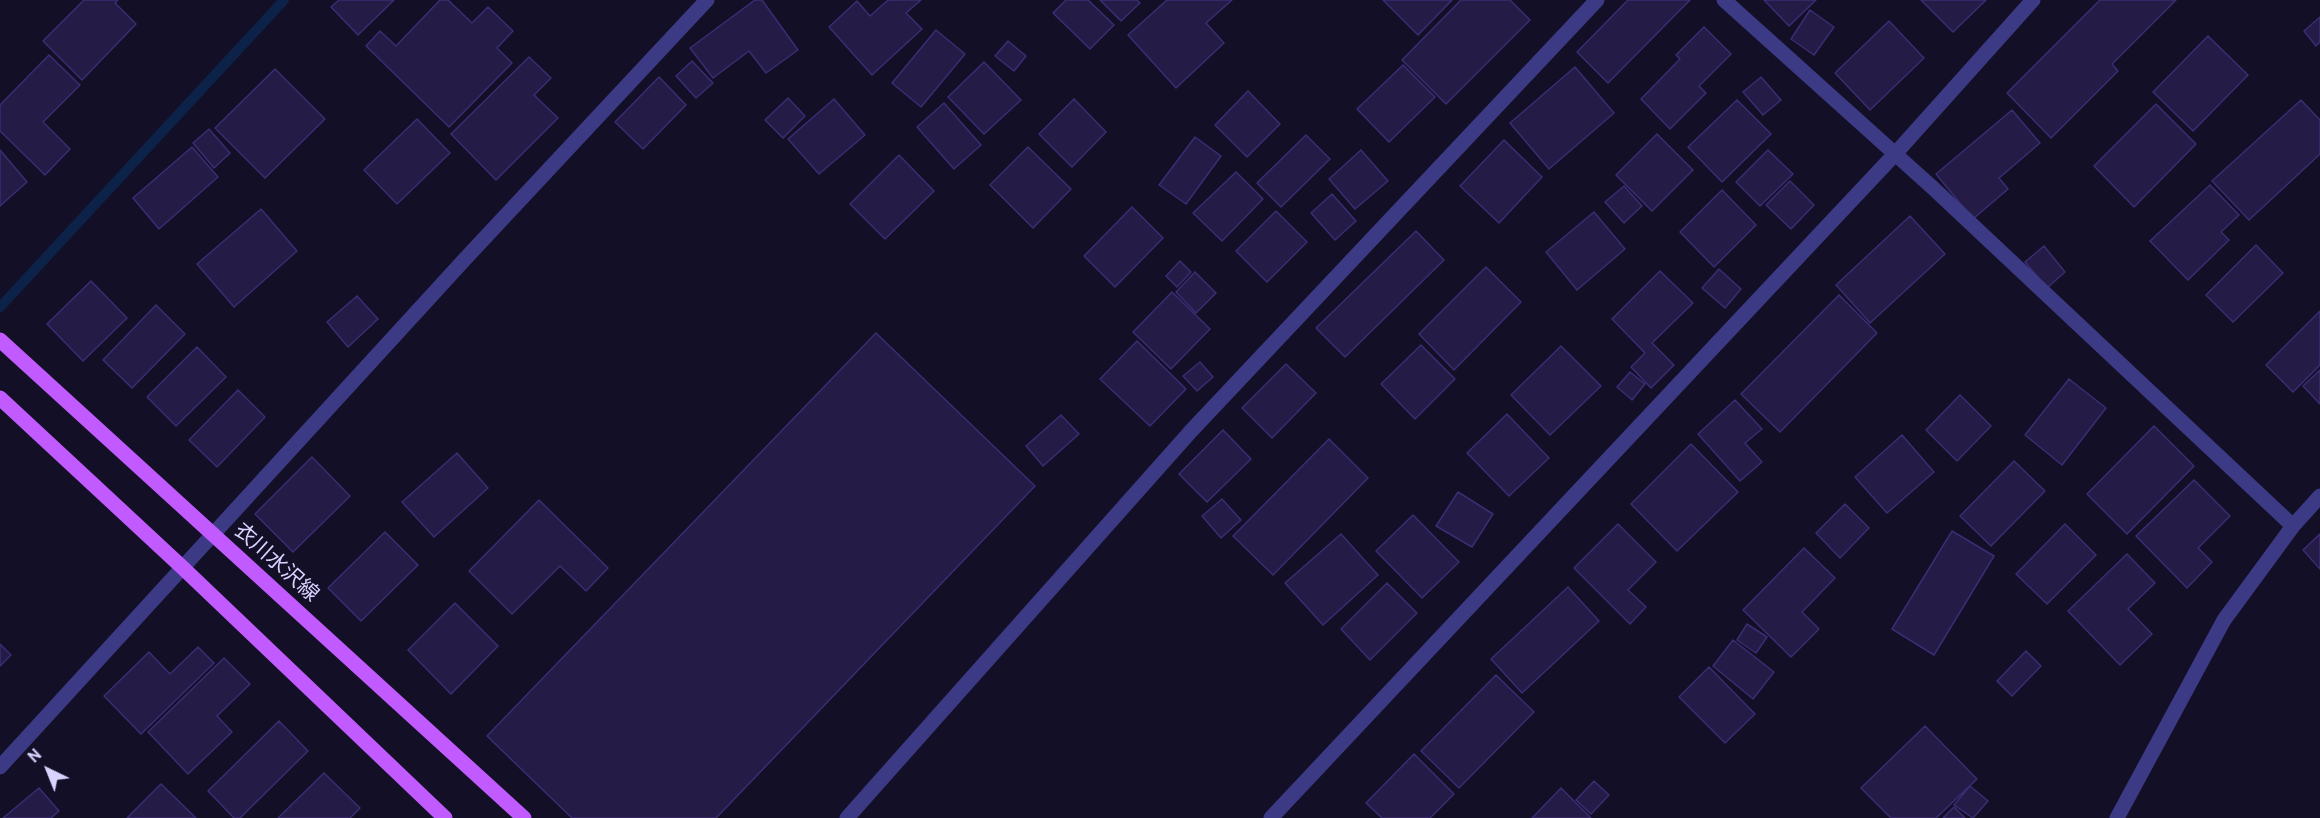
<!DOCTYPE html>
<html>
<head>
<meta charset="utf-8">
<style>
	body { margin:0 }
	#map { position:relative; width:2320px; height:818px; overflow:hidden; background:#130f26; font-family:Overpass,sans-serif }
	canvas { display:block }
	.north { position:absolute; left:18px; top:740px; width:60px; height:60px; -webkit-text-stroke:4px #130f26; paint-order:stroke; rotate:317deg; font-size:16px; font-weight:700; line-height:24px; text-align:center; color:#d9d4ff }
	.north::after { content:''; display:block; margin:auto; width:21px; height:27px; background:#d9d4ff; clip-path:polygon(50% 0,100% 100%,50% 72%,0 100%) }
</style>
</head>
<body>
<div id="map">
<canvas width="2320" height="818"></canvas>
<div class="north">N</div>
</div>
<script>
const ctx = document.querySelector('canvas').getContext('2d');
ctx.lineJoin = 'round';
const poly = rows => new Path2D(rows.map(r => 'M' + r).join(''));
function trace(path, color, width, dash) { ctx.strokeStyle = color; ctx.lineWidth = width; ctx.lineCap = dash ? 'butt' : 'round'; ctx.setLineDash(dash || []); ctx.stroke(path); }
function fillPath(path, color) { ctx.fillStyle = color; ctx.fill(path, 'evenodd'); }
function drawText(font, color, halo, rows, align = 'center') {
  ctx.font = font + ' Overpass,"Noto Sans JP",sans-serif'; ctx.lineWidth = 6; ctx.setLineDash([]); ctx.textBaseline = 'middle'; ctx.strokeStyle = halo; ctx.fillStyle = color; for (const [text, x, y, turn = 0] of rows) {
    ctx.save(); ctx.translate(x, y); ctx.rotate((+turn || 0) * Math.PI / 180); ctx.textAlign = isNaN(turn) ? turn : align; if (halo) ctx.strokeText(text, 0, 0); ctx.fillText(text, 0, 0); ctx.restore();
  }
}
const stream = poly([
	[0,307,284,0]
]);
const building = poly([
	[84,0,118,0,115,3,136,24,82,80,43,41,84,0],
	[339,0,394,0,358,35,331,7,339,0],
	[440,0,448,0,472,23,488,7,513,31,497,48,512,63,449,127,366,46,380,31,396,46,440,0],
	[755,0,762,0,798,50,766,73,749,51,713,78,690,48,755,0],
	[888,0,921,0,906,13,922,29,872,75,829,27,857,1,870,16,888,0],
	[1066,0,1088,0,1114,25,1090,49,1053,13,1066,0],
	[1100,0,1137,0,1140,3,1121,21,1100,0],
	[1167,0,1232,0,1206,23,1224,43,1176,88,1128,35,1167,0],
	[1383,0,1452,0,1418,35,1383,0],
	[1461,0,1510,0,1530,20,1446,104,1402,60,1461,0],
	[1628,0,1690,0,1608,83,1577,52,1628,0],
	[1764,0,1816,0,1789,26,1764,0],
	[1921,0,1986,0,1953,32,1921,0],
	[2100,0,2176,0,2112,64,2118,71,2051,138,2007,93,2100,0],
	[1810,10,1834,27,1814,55,1791,39,1810,10],
	[2320,17,2320,42,2316,46,2304,31,2320,17],
	[1889,21,1924,58,1870,110,1835,73,1889,21],
	[1704,27,1731,54,1699,86,1706,93,1670,129,1641,99,1680,59,1676,55,1704,27],
	[936,30,965,54,921,107,892,83,936,30],
	[2208,36,2248,75,2193,131,2153,92,2208,36],
	[1008,41,1026,56,1014,71,995,56,1008,41],
	[49,55,80,85,43,122,70,149,45,175,0,131,0,105,49,55],
	[529,57,551,78,534,95,558,118,496,180,451,134,529,57],
	[692,61,713,83,696,98,676,76,692,61],
	[984,62,1021,100,984,134,948,97,984,62],
	[1403,65,1435,97,1389,142,1357,109,1403,65],
	[1575,67,1614,113,1549,169,1510,123,1575,67],
	[275,69,325,119,265,178,215,128,275,69],
	[659,77,686,105,643,149,615,122,659,77],
	[1761,77,1781,100,1763,115,1743,92,1761,77],
	[1248,91,1280,124,1247,157,1215,125,1248,91],
	[788,98,805,116,783,138,765,120,788,98],
	[834,99,865,135,819,174,788,139,834,99],
	[1074,99,1106,132,1072,167,1039,134,1074,99],
	[1737,100,1771,134,1722,182,1688,147,1737,100],
	[2301,100,2320,120,2320,154,2249,220,2212,181,2301,100],
	[944,103,981,145,954,169,917,127,944,103],
	[2156,104,2196,144,2134,207,2094,166,2156,104],
	[2012,110,2040,143,1999,178,2008,189,1973,219,1936,174,2012,110],
	[417,119,450,153,397,204,364,170,417,119],
	[209,129,230,153,214,168,193,143,209,129],
	[1657,134,1693,170,1652,211,1616,175,1657,134],
	[1306,135,1330,159,1281,207,1257,183,1306,135],
	[1195,137,1221,156,1186,204,1159,185,1195,137],
	[1504,140,1542,177,1499,223,1460,186,1504,140],
	[192,147,218,177,159,229,133,198,192,147],
	[1028,147,1071,189,1033,228,990,185,1028,147],
	[0,150,27,182,0,206,0,150],
	[1361,150,1388,181,1355,209,1329,179,1361,150],
	[1768,150,1793,174,1760,206,1736,182,1768,150],
	[899,155,934,191,885,239,850,204,899,155],
	[1236,172,1263,199,1222,241,1193,213,1236,172],
	[1790,181,1814,205,1791,229,1766,205,1790,181],
	[2210,185,2239,215,2221,232,2229,240,2188,280,2150,241,2210,185],
	[1624,186,1642,206,1624,223,1605,202,1624,186],
	[1722,190,1756,225,1714,267,1680,232,1722,190],
	[1332,194,1356,221,1335,240,1311,213,1332,194],
	[1132,207,1163,238,1115,287,1084,256,1132,207],
	[261,209,297,251,234,307,197,264,261,209],
	[1276,211,1307,242,1267,282,1236,251,1276,211],
	[1594,212,1625,249,1577,290,1546,252,1594,212],
	[1910,216,1945,254,1870,323,1836,285,1910,216],
	[1416,231,1444,260,1345,357,1316,328,1416,231],
	[2256,245,2283,273,2233,322,2206,295,2256,245],
	[2044,246,2065,272,2047,288,2025,262,2044,246],
	[1180,261,1191,272,1177,287,1166,276,1180,261],
	[1486,267,1521,302,1454,370,1419,334,1486,267],
	[1719,269,1741,289,1725,308,1702,288,1719,269],
	[1660,271,1693,303,1652,343,1674,365,1651,388,1631,367,1645,353,1612,319,1660,271],
	[1195,272,1216,293,1196,313,1176,292,1195,272],
	[91,281,127,318,83,361,47,324,91,281],
	[1172,292,1210,329,1171,369,1133,332,1172,292],
	[1839,295,1877,333,1780,432,1741,394,1839,295],
	[357,296,378,319,348,347,327,322,357,296],
	[156,305,185,334,132,388,103,360,156,305],
	[2320,311,2320,365,2293,392,2266,365,2320,311],
	[876,333,1035,486,716,818,572,818,487,736,876,333],
	[1137,341,1186,389,1150,426,1100,379,1137,341],
	[1421,345,1455,379,1415,419,1381,384,1421,345],
	[1561,346,1601,386,1550,435,1511,395,1561,346],
	[197,347,226,377,176,426,147,397,197,347],
	[1200,362,1213,377,1197,391,1183,376,1200,362],
	[1286,364,1316,393,1272,438,1242,408,1286,364],
	[2320,370,2320,404,2303,386,2320,370],
	[1630,372,1645,384,1632,400,1617,387,1630,372],
	[2069,379,2106,408,2062,465,2025,435,2069,379],
	[238,390,265,417,217,467,189,440,238,390],
	[1960,395,1991,426,1957,461,1926,430,1960,395],
	[1735,400,1762,429,1745,443,1762,462,1740,481,1698,434,1735,400],
	[1507,414,1549,458,1509,496,1467,453,1507,414],
	[1061,415,1079,434,1043,466,1026,446,1061,415],
	[2154,426,2194,466,2127,534,2087,494,2154,426],
	[1223,430,1251,459,1207,502,1179,474,1223,430],
	[1902,435,1934,472,1887,513,1855,477,1902,435],
	[1329,439,1368,478,1273,575,1233,536,1329,439],
	[1691,444,1738,492,1677,551,1631,504,1691,444],
	[457,453,488,488,434,537,402,502,457,453],
	[312,457,350,496,293,552,255,514,312,457],
	[2014,461,2045,491,1991,546,1960,516,2014,461],
	[2194,480,2230,516,2198,548,2212,562,2187,588,2136,536,2194,480],
	[1458,492,1493,514,1472,547,1436,526,1458,492],
	[1222,499,1241,520,1221,538,1202,516,1222,499],
	[539,500,608,568,586,591,560,566,512,614,469,571,539,500],
	[1845,504,1869,528,1840,558,1816,533,1845,504],
	[1413,515,1459,562,1422,598,1376,551,1413,515],
	[1618,524,1656,562,1628,590,1646,607,1630,624,1574,568,1618,524],
	[2065,524,2096,555,2047,604,2016,574,2065,524],
	[1952,531,1994,556,1934,655,1892,629,1952,531],
	[385,532,418,565,361,621,328,588,385,532],
	[1341,534,1378,575,1323,625,1285,583,1341,534],
	[2320,534,2320,569,2303,550,2320,534],
	[1804,548,1835,578,1802,612,1819,629,1791,657,1743,610,1804,548],
	[2127,554,2155,583,2128,609,2152,634,2120,665,2068,611,2127,554],
	[1387,583,1417,613,1370,660,1341,629,1387,583],
	[1568,587,1599,621,1522,693,1491,659,1568,587],
	[455,603,498,646,451,694,408,650,455,603],
	[1747,624,1767,637,1756,653,1737,640,1747,624],
	[1733,640,1774,672,1753,699,1713,666,1733,640],
	[0,644,11,655,0,666,0,644],
	[198,647,214,663,141,734,104,696,149,652,170,674,198,647],
	[2026,651,2041,666,2012,696,1997,681,2026,651],
	[224,658,250,684,217,716,232,732,188,774,148,732,224,658],
	[1709,667,1755,714,1725,743,1679,697,1709,667],
	[1496,675,1534,712,1459,788,1421,751,1496,675],
	[279,721,308,751,240,818,234,818,208,791,279,721],
	[1925,726,1977,779,1936,818,1891,818,1861,788,1925,726],
	[1414,754,1454,794,1430,818,1382,818,1366,803,1414,754],
	[324,773,360,808,350,818,278,818,324,773],
	[1594,781,1609,795,1591,814,1576,800,1594,781],
	[161,784,196,818,127,818,161,784],
	[1970,786,1988,801,1973,818,1954,805,1970,786],
	[39,788,59,811,51,818,3,818,39,788],
	[1561,788,1591,818,1532,818,1561,788],
	[1954,807,1965,818,1943,818,1954,807]
]);
const minor = poly([
	[1724,0,1933,188,2293,526],
	[0,767,465,259,707,0],
	[847,818,1191,431,1597,0],
	[1271,818,1895,154,2033,0],
	[2117,818,2224,620,2293,526,2320,496]
]);
const major = poly([
	[0,340,524,818],
	[0,398,183,568,445,818]
]);
const streetNames = [
	["衣川水沢線",275,564,42]
];
trace(stream, '#0c2248', 10);
fillPath(building, '#241b47');
trace(building, '#3b2d73', 1.5);
trace(minor, '#3d3a85', 15);
trace(major, '#c25bff', 15);
drawText('21px', '#d9d4ff', '#130f26', streetNames);
</script>
</body>
</html>
